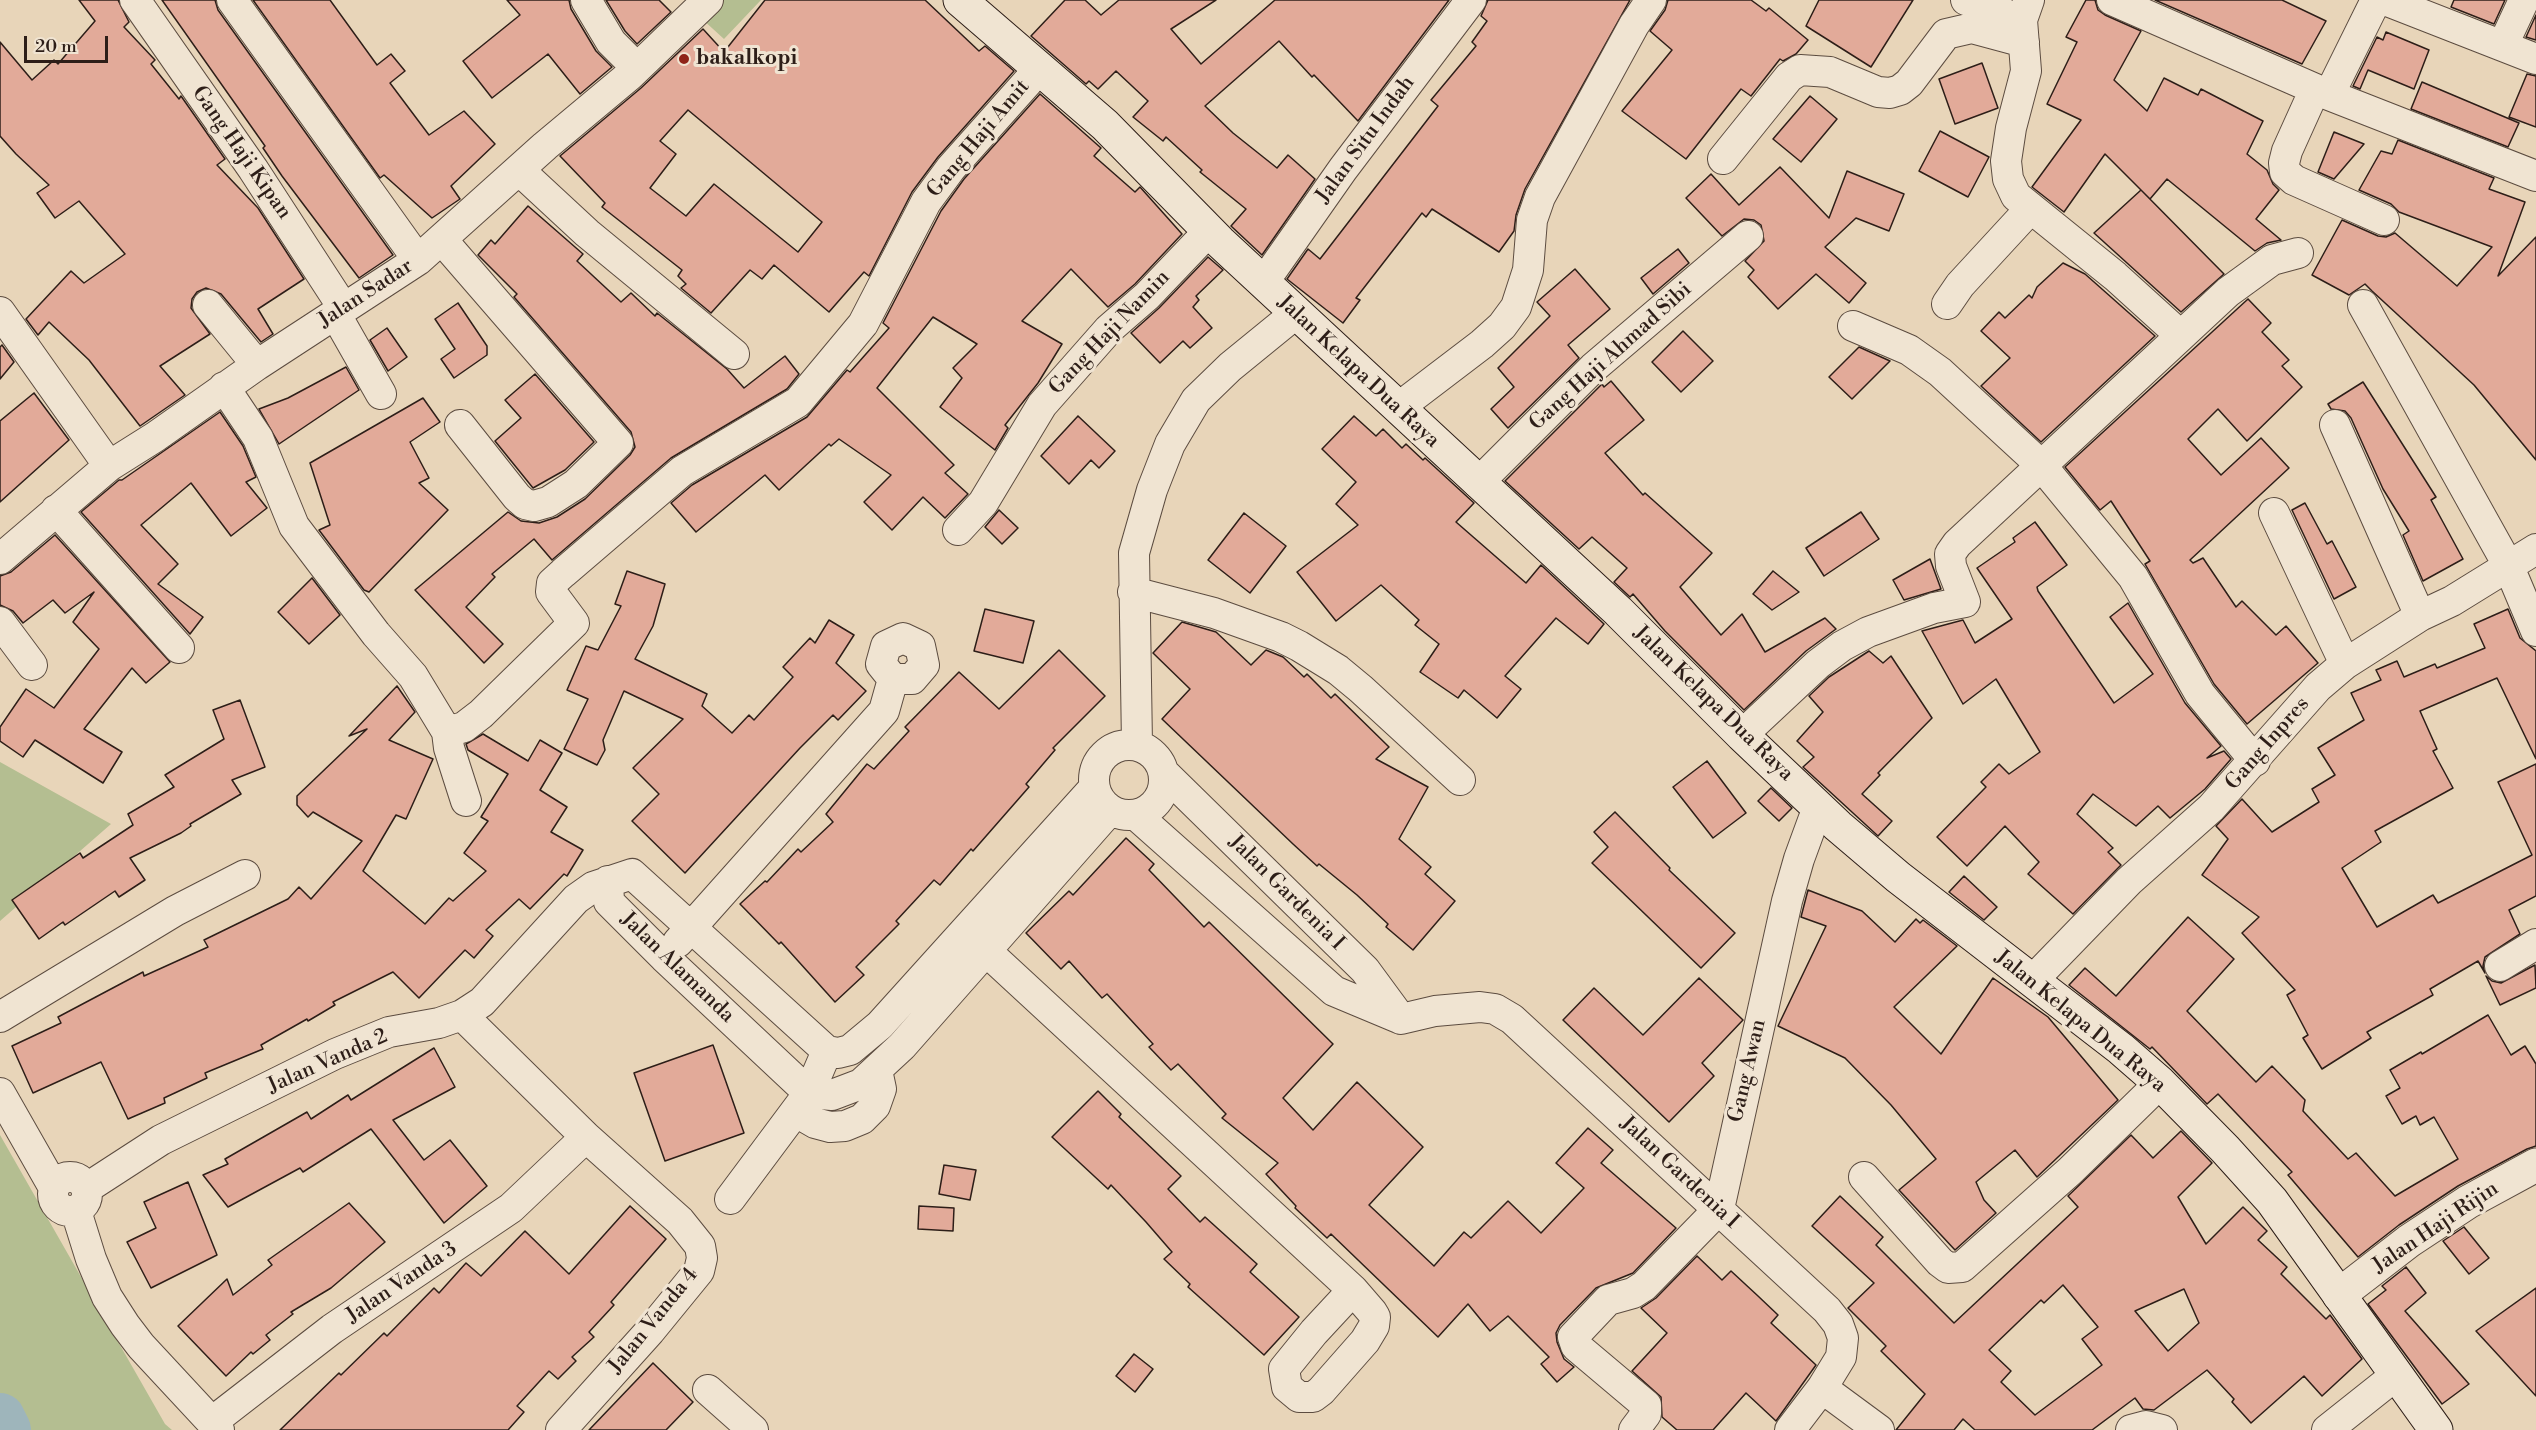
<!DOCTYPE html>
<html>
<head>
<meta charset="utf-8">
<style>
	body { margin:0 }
	#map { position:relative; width:2536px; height:1430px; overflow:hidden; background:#e8d5b9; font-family:"Libre Bodoni",serif }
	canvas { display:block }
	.scale { position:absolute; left:24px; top:36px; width:84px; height:27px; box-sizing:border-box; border:3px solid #2d1e18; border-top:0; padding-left:8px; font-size:18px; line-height:21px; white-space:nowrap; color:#2d1e18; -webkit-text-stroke:4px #f0e4d2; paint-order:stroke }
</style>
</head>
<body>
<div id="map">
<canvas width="2536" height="1430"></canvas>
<div class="scale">20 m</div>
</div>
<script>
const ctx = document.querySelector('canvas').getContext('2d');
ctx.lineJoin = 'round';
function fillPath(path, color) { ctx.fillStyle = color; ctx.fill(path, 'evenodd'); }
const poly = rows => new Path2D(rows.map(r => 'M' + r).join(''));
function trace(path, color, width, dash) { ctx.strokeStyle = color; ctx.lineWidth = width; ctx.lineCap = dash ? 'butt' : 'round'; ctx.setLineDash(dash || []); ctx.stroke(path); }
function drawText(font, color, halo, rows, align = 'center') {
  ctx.font = font + ' "Libre Bodoni",serif'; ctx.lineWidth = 6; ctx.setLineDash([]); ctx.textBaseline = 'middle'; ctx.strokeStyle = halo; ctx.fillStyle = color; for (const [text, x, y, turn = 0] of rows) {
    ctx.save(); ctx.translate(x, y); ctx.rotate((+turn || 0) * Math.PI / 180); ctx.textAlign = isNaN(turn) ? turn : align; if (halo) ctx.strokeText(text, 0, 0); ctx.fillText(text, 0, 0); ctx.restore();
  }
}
const green = poly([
	[717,0,761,0,724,39,701,18],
	[0,762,111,824,0,921],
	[0,1135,165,1424,172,1430,0,1430]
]);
const river = poly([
	[0,1418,6,1430]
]);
const building = poly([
	[79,0,118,0,129,22,124,27,155,60,151,64,179,99,181,96,225,159,217,165,258,208,304,279,258,309,273,334,261,342,221,294,206,288,197,292,192,299,191,308,210,334,160,366,185,395,140,426,89,360,49,322,38,335,26,319,71,271,84,283,125,254,79,201,55,218,37,193,49,185,16,154,0,136,0,42,32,80,54,60,58,64,95,21,79,0],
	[162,0,215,0,218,10,393,255,359,278,282,176,263,148,265,146,162,0],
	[253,0,330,0,377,65,391,54,405,71,390,83,429,135,464,111,495,144,451,186,460,199,432,218,384,175,380,178,253,0],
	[507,0,569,0,571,9,596,51,612,67,580,94,548,54,492,98,463,61,520,15,507,0],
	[606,0,659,0,671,12,637,44,625,31,606,0],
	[765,0,925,0,979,51,985,46,1014,71,938,157,912,192,869,276,864,272,829,312,774,265,762,279,750,270,711,313,681,288,686,284,678,276,682,270,602,207,605,203,560,156,641,88,703,29,724,52,765,0],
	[688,110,822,222,798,252,714,184,686,216,650,188,676,154,660,141,688,110],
	[1065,0,1085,0,1101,15,1119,0,1216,0,1171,29,1201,64,1275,0,1449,0,1358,121,1314,75,1312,77,1279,41,1205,106,1233,133,1277,168,1288,155,1315,179,1262,255,1231,226,1246,209,1200,172,1202,170,1166,137,1163,141,1133,117,1148,101,1116,71,1098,89,1089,81,1086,84,1031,36,1065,0],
	[1488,0,1630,0,1525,189,1516,215,1514,231,1499,252,1432,209,1426,217,1422,213,1356,298,1360,300,1343,323,1287,279,1308,249,1320,259,1438,106,1431,100,1476,46,1472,42,1487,21,1481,16,1488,0],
	[1668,0,1751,0,1766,11,1769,8,1808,40,1796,54,1783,61,1780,59,1751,96,1741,89,1686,159,1622,111,1672,50,1650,31,1665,10,1668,0],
	[1819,0,1913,0,1871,67,1806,26,1819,0],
	[2086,0,2095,0,2098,10,2105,15,2141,31,2114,80,2147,111,2164,78,2198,95,2201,89,2263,121,2247,154,2267,170,2273,184,2279,190,2256,219,2281,240,2267,243,2255,251,2167,179,2150,199,2105,154,2064,212,2032,187,2081,120,2047,104,2077,42,2066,37,2086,0],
	[2155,0,2282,0,2326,21,2302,64,2155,0],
	[2454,0,2505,0,2494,24,2451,7,2454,0],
	[2536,15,2536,40,2526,37,2536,15],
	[2386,32,2429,50,2414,89,2368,70,2360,89,2353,86,2377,37,2383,40,2386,32],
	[1982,63,1998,108,1955,124,1939,79,1982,63],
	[2527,74,2536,76,2536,127,2509,117,2527,74],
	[2422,82,2519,123,2508,147,2411,109,2422,82],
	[1040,94,1101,148,1094,156,1135,192,1140,187,1182,234,1135,284,1108,307,1071,269,1022,321,1062,344,1038,383,1005,425,1008,428,995,450,940,407,962,378,953,368,977,344,933,317,877,388,954,465,945,473,968,494,945,518,923,497,892,530,864,502,891,475,839,439,831,446,829,444,779,490,765,475,696,532,671,503,692,485,807,417,847,370,850,372,889,328,883,323,941,211,964,179,1040,94],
	[1810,96,1837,119,1801,162,1773,139,1810,96],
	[1940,131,1989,157,1968,197,1919,171,1940,131],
	[2334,132,2364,144,2334,179,2318,172,2334,132],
	[2398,140,2494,178,2489,189,2525,202,2498,276,2536,237,2536,460,2474,385,2372,291,2365,284,2349,295,2312,275,2342,220,2378,236,2386,237,2395,233,2457,286,2492,247,2399,212,2391,204,2359,190,2381,151,2392,154,2398,140],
	[1780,167,1829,218,1847,171,1904,194,1889,231,1856,218,1825,247,1866,283,1849,303,1816,274,1778,309,1748,277,1754,270,1745,261,1764,241,1761,225,1754,220,1744,219,1722,236,1686,198,1711,174,1739,205,1780,167],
	[2141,190,2224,274,2181,312,2094,233,2141,190],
	[528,206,583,254,577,261,621,302,631,293,655,316,657,313,727,369,744,388,785,356,799,374,787,389,671,458,552,560,534,539,492,574,495,577,466,607,503,644,484,663,415,590,508,512,521,521,539,523,557,517,585,499,630,455,635,447,631,432,514,297,517,294,478,255,491,240,495,244,528,206],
	[1678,249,1689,263,1653,294,1641,278,1678,249],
	[1208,257,1223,270,1196,296,1199,300,1193,307,1212,328,1190,348,1183,341,1160,363,1131,333,1159,308,1208,257],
	[2063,263,2085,274,2155,336,2041,442,1981,386,2010,358,1981,331,1999,312,2005,318,2029,295,2032,298,2037,287,2063,263],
	[1575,269,1610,309,1568,345,1579,358,1508,428,1491,409,1514,387,1498,368,1550,316,1537,302,1575,269],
	[2248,299,2271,323,2262,332,2289,360,2282,366,2302,387,2247,441,2218,409,2188,439,2221,475,2261,438,2289,468,2190,560,2193,563,2203,558,2236,607,2242,601,2276,635,2286,626,2318,663,2247,724,2214,684,2145,564,2150,561,2111,501,2100,510,2065,467,2248,299],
	[458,303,487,346,487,355,454,378,441,359,455,349,435,319,458,303],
	[387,328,407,357,388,371,370,340,387,328],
	[1683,331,1713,361,1681,392,1652,362,1683,331],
	[2,345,14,362,0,379,0,347,2,345],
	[1859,347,1890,361,1852,399,1829,377,1859,347],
	[346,367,359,390,279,444,259,409,288,398,346,367],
	[535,374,594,442,565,470,533,488,495,441,521,418,505,400,535,374],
	[1611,381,1644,420,1605,453,1643,495,1645,493,1712,553,1680,587,1721,635,1742,614,1765,652,1825,618,1836,629,1806,651,1744,710,1665,631,1633,594,1630,597,1614,582,1627,568,1592,537,1579,549,1505,481,1602,384,1604,387,1611,381],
	[2363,382,2436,497,2431,500,2463,559,2423,581,2403,535,2409,531,2383,489,2351,418,2345,411,2331,409,2328,404,2363,382],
	[34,393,69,440,0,502,0,421,34,393],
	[423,398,440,422,410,442,429,478,419,483,448,510,369,592,364,590,319,530,330,525,310,463,423,398],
	[220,412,243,446,256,477,246,482,267,508,231,536,191,483,141,525,178,564,158,584,203,617,190,634,81,512,119,480,122,480,220,412],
	[1078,416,1115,451,1099,468,1091,460,1069,484,1041,456,1078,416],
	[1354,416,1376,436,1383,429,1402,448,1406,444,1423,460,1425,458,1474,503,1456,522,1526,583,1541,565,1604,624,1588,644,1556,618,1505,676,1521,689,1497,718,1464,690,1458,698,1420,672,1439,644,1415,625,1419,620,1381,585,1336,621,1297,572,1358,525,1336,504,1356,482,1322,449,1354,416],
	[2305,503,2327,544,2332,541,2356,587,2334,599,2292,510,2305,503],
	[999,510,1018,528,1002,544,985,527,999,510],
	[1861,512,1879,539,1824,576,1806,548,1861,512],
	[1244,513,1286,546,1250,593,1208,560,1244,513],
	[2035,522,2067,565,2037,587,2038,591,2114,703,2153,674,2110,617,2128,603,2185,703,2221,746,2207,758,2224,751,2231,759,2205,789,2170,818,2158,806,2136,826,2093,794,2077,814,2113,848,2108,852,2121,865,2073,914,2028,874,2039,862,2005,826,1967,866,1937,837,1986,787,1981,782,1999,764,2009,774,2040,752,1996,679,1963,704,1922,631,1963,620,1975,643,2012,619,1977,568,2015,542,2013,538,2035,522],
	[55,535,170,662,146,683,132,668,84,729,122,752,103,783,35,740,23,757,0,741,0,727,26,689,54,708,99,649,73,622,94,592,65,613,53,600,23,623,13,611,0,605,0,576,11,572,55,535],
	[1930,559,1941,589,1904,600,1893,580,1930,559],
	[627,571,665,584,653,626,635,659,707,694,702,706,732,733,749,715,754,720,793,677,783,667,810,638,815,643,829,620,854,635,836,663,866,691,838,720,833,715,800,748,685,873,632,821,659,794,633,768,683,719,624,691,603,740,605,750,597,765,564,749,588,699,567,690,586,646,598,650,621,606,615,604,627,571],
	[1773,571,1799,592,1772,610,1753,594,1773,571],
	[312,578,340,615,309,644,278,612,312,578],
	[985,609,1034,621,1023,663,974,651,985,609],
	[2508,609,2520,638,2536,651,2536,759,2497,678,2420,711,2437,749,2433,751,2453,788,2375,831,2381,842,2342,868,2377,927,2433,895,2438,903,2532,855,2498,782,2536,764,2536,896,2509,910,2520,934,2485,957,2483,966,2485,973,2478,961,2430,989,2433,995,2367,1032,2371,1038,2322,1069,2303,1038,2308,1035,2287,995,2295,990,2242,933,2259,917,2202,875,2228,839,2216,826,2242,799,2272,832,2319,802,2312,789,2335,775,2318,748,2364,720,2351,693,2381,680,2376,670,2397,661,2404,677,2435,664,2437,668,2485,648,2474,624,2508,609],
	[1182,622,1216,632,1251,665,1266,650,1283,657,1304,677,1307,674,1331,698,1335,694,1389,747,1376,759,1428,787,1399,839,1431,867,1425,874,1455,901,1413,950,1386,927,1388,924,1357,895,1319,864,1317,866,1293,844,1162,719,1190,689,1153,653,1182,622],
	[1059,650,1105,696,1053,748,1055,750,1026,784,1029,787,973,851,971,849,940,885,934,880,896,921,899,924,856,967,864,975,835,1002,781,942,779,944,740,904,765,881,767,882,798,849,801,852,833,822,826,814,867,764,874,769,909,731,905,727,959,672,999,709,1059,650],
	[1869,651,1883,663,1891,656,1932,718,1878,773,1880,775,1862,794,1892,821,1878,836,1803,767,1814,757,1797,741,1823,712,1809,696,1829,677,1869,651],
	[397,686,415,712,389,740,433,759,406,819,396,815,363,871,425,924,449,898,453,901,486,871,464,853,488,821,481,817,508,774,468,750,466,744,483,734,528,761,540,740,562,753,540,790,567,807,551,832,583,850,567,876,564,874,530,909,519,899,486,930,493,936,474,958,465,950,419,998,393,972,333,1002,335,1005,308,1021,307,1019,261,1045,263,1049,205,1073,207,1078,164,1098,165,1103,128,1119,101,1062,33,1093,12,1046,61,1023,58,1017,143,972,144,976,208,947,204,940,288,899,299,887,311,899,362,841,313,812,308,817,297,805,297,796,367,729,349,736,397,686],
	[240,700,265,767,232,780,241,794,190,824,191,826,181,833,130,858,145,880,119,897,115,891,65,925,63,922,39,939,12,900,80,853,83,858,133,825,128,814,174,787,165,775,224,739,213,710,240,700],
	[1707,761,1746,813,1713,838,1673,787,1707,761],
	[1771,788,1792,808,1779,821,1758,801,1771,788],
	[1615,812,1670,868,1669,870,1735,933,1701,968,1592,863,1608,847,1594,832,1615,812],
	[1126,838,1154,864,1149,870,1204,927,1209,922,1333,1044,1283,1098,1313,1130,1357,1082,1423,1147,1369,1205,1434,1266,1464,1232,1471,1238,1508,1201,1541,1233,1584,1188,1556,1163,1588,1128,1613,1150,1601,1163,1676,1228,1633,1273,1596,1288,1560,1325,1556,1333,1557,1342,1564,1359,1574,1367,1557,1382,1541,1364,1549,1357,1508,1316,1490,1331,1468,1304,1438,1337,1331,1234,1327,1238,1295,1208,1296,1206,1266,1174,1278,1163,1222,1118,1226,1114,1178,1064,1171,1070,1149,1047,1153,1044,1107,994,1102,998,1069,961,1061,969,1026,933,1069,891,1073,895,1126,838],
	[1964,876,1997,907,1984,920,1949,892,1964,876],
	[1808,890,1862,911,1895,942,1916,919,1920,923,1923,920,1957,946,1894,1007,1941,1054,1993,978,2048,1017,2118,1100,2037,1177,2015,1150,1976,1182,1984,1200,1996,1213,1955,1250,1899,1190,1936,1159,1891,1105,1845,1058,1778,1026,1826,926,1801,917,1808,890],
	[2188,917,2234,959,2187,1011,2256,1082,2272,1066,2305,1100,2303,1111,2348,1159,2356,1153,2395,1196,2458,1159,2434,1117,2420,1125,2416,1116,2402,1124,2386,1096,2400,1088,2390,1070,2421,1052,2422,1054,2488,1015,2511,1055,2525,1046,2536,1064,2536,1146,2527,1149,2458,1186,2399,1225,2358,1257,2288,1175,2292,1172,2218,1094,2207,1104,2152,1047,2150,1049,2069,985,2085,968,2116,996,2188,917],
	[2535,965,2536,988,2500,1005,2486,976,2492,981,2501,983,2535,965],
	[1699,978,1743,1020,1702,1063,1714,1076,1669,1122,1563,1020,1594,988,1643,1035,1699,978],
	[713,1045,744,1133,665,1161,634,1073,713,1045],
	[434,1048,455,1087,393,1120,424,1160,450,1140,487,1186,444,1223,371,1129,303,1172,300,1168,228,1207,203,1175,228,1164,225,1159,307,1112,311,1119,348,1095,351,1100,434,1048],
	[1098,1091,1121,1114,1119,1117,1181,1176,1168,1189,1200,1222,1205,1217,1257,1264,1250,1272,1299,1317,1264,1355,1188,1287,1190,1284,1164,1259,1172,1252,1146,1222,1111,1185,1108,1189,1052,1137,1098,1091],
	[2181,1131,2212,1163,2178,1197,2206,1244,2243,1207,2267,1231,2258,1240,2287,1267,2281,1274,2326,1319,2330,1315,2362,1359,2322,1396,2304,1376,2251,1423,2232,1402,2234,1399,2207,1370,2154,1410,2143,1409,2135,1398,2092,1430,1975,1430,1963,1419,1954,1430,1896,1430,1925,1394,1881,1351,1886,1346,1848,1308,1874,1283,1812,1226,1840,1196,1883,1237,1876,1245,1954,1323,2078,1207,2068,1196,2131,1135,2153,1158,2181,1131],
	[2063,1285,2098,1327,2082,1339,2102,1365,2035,1415,2001,1382,2011,1371,1989,1350,2041,1300,2044,1303,2063,1285],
	[2184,1289,2199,1323,2168,1351,2135,1311,2184,1289],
	[944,1165,976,1170,970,1200,939,1194,944,1165],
	[188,1182,217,1255,151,1288,127,1242,156,1228,144,1202,188,1182],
	[349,1203,385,1242,331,1288,291,1312,293,1314,266,1335,270,1340,253,1354,251,1352,226,1376,178,1326,227,1279,233,1295,272,1265,268,1260,349,1203],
	[630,1206,666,1239,611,1302,614,1305,589,1332,594,1337,572,1357,576,1361,558,1379,549,1371,517,1406,524,1412,508,1430,280,1430,339,1373,341,1375,384,1333,387,1336,434,1288,439,1293,466,1263,481,1276,525,1231,569,1274,630,1206],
	[919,1206,954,1208,953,1231,918,1229,919,1206],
	[2464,1227,2489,1258,2469,1274,2443,1241,2464,1227],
	[1697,1256,1722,1280,1731,1271,1758,1296,1778,1315,1771,1323,1816,1365,1776,1421,1746,1393,1713,1430,1677,1430,1662,1417,1661,1397,1632,1371,1667,1333,1641,1308,1656,1298,1697,1256],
	[2406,1267,2426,1293,2405,1311,2469,1384,2442,1404,2368,1304,2386,1290,2382,1286,2406,1267],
	[2536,1288,2536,1396,2476,1331,2536,1288],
	[1134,1354,1153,1369,1135,1392,1116,1376,1134,1354],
	[653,1363,693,1402,666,1430,589,1430,653,1363]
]);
const minor = poly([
	[135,0,253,169,344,309],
	[232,0,418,260],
	[586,0,611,42,637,68],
	[1966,0,2022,20],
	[2029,0,2022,20,2026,71,2011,128,2006,161,2008,179,2016,196,2115,276,2179,334],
	[2112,0,2329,95,2536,176],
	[2385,0,2536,59],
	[2503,45,2524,0],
	[2315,89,2287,151,2284,163,2285,172,2294,180,2384,220],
	[2329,95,2376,0],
	[1723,159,1789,77,1800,70,1830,72,1878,92,1890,93,1900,90,1909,83,1946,34,1972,28,2024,42],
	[519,170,587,233,734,354],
	[443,241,618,443,576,484,548,502,534,506,525,504,517,497,460,425],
	[1263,283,1343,169,1471,0],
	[1947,304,1960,285,2031,208],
	[208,305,257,365],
	[2363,305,2509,567,2536,631],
	[0,312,109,466],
	[336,315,381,394],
	[1853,326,1909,350,1940,372,2041,465,2133,577,2200,694,2255,761],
	[224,387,258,438,294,526,376,634,413,676,447,732,449,748,466,801],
	[1398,408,1482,344,1502,326,1516,307,1528,270,1532,220,1540,197,1634,25,1651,0],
	[2335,425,2420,616],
	[1478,483,1593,368,1748,236],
	[56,510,179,648],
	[2274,513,2345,664],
	[958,530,983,503,1042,405,1109,329,1147,296,1209,231],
	[0,559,109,466,155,437,257,365,418,260,545,146,630,75,708,0],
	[1133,592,1214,613,1281,637,1299,646,1338,670,1361,689,1460,780],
	[0,622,32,665],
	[447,732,464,727,481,714,574,623,551,592,552,583,563,573,682,471,798,402,863,324,926,202,951,168,1040,68],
	[1742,735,1818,664,1842,646,1868,632,1934,608,1965,602,1951,566,1950,554,1957,544,2228,292,2272,260,2298,253],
	'1094 780a35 35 0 1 1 70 0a35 35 0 1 1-70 0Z',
	[1137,745,1134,553,1152,490,1170,444,1196,400,1230,367,1295,314],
	[1164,773,1365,970,1401,1019],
	[1136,815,1334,991,1401,1019,1435,1011,1480,1007,1495,1009,1512,1019,1827,1310,1838,1324,1843,1338,1841,1357,1822,1388,1790,1430],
	[608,881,609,902,664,957,809,1093,832,1095,861,1084,902,1046,1110,810],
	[972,938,1353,1290],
	[678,942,884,711,893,679,881,664,886,646,903,638,920,646,924,665,912,679,893,679],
	[2500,966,2536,944],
	[2032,981,2129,881,2211,808,2318,687,2345,664,2420,616,2452,601,2536,549],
	[462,1015,586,1137,680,1221,700,1246,702,1258,699,1271,650,1331,561,1430],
	[0,1017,175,911,245,875],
	[0,1093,53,1186],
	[796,1112,815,1123,830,1127,845,1126,862,1119,875,1106,881,1089,877,1070],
	'53 1194a17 17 0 1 1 34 0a17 17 0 1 1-34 0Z',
	[1864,1177,1940,1262,1948,1268,1962,1267,2070,1171,2160,1083],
	[87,1188,161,1140,335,1054,389,1032,439,1023,462,1015,482,1002,576,899,593,887,632,874,827,1051,838,1053,850,1050,880,1025,1094,788],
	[730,1199,809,1093,827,1051],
	[76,1211,91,1259,107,1297,125,1325,141,1346,219,1430],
	[1353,1290,1372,1312,1375,1317,1374,1326,1365,1341,1321,1391,1313,1397,1299,1397,1287,1387,1284,1369,1314,1332,1353,1290],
	[1822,1388,1879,1430],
	[708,1390,753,1430],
	[212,1422,332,1329,511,1208,586,1137],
	[1634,1430,1646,1414,1646,1405,1576,1346,1573,1337,1608,1300,1633,1293,1644,1286,1719,1209,1787,901,1799,859,1818,807],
	[2131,1430,2146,1426,2162,1430],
	[2327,1430,2395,1376]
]);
const tertiary = poly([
	[2339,1295,2409,1241,2468,1202,2536,1165]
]);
const secondary = poly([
	[960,0,1105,125,1220,242,1618,611,1742,735,1838,826,1898,877,2121,1049,2160,1083,2225,1149,2272,1201,2436,1430]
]);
const markers = [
	[684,59,6,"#8f2418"]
];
const poiNames = [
	["bakalkopi",696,59]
];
const streetNames = [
	["Gang Haji Amit",979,139,-50],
	["Jalan Situ Indah",1366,140,-54],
	["Gang Haji Kipan",241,153,55],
	["Jalan Sadar",366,294,-33],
	["Gang Haji Namin",1110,333,-46],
	["Gang Haji Ahmad Sibi",1611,357,-42],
	["Jalan Kelapa Dua Raya",1358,372,43],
	["Jalan Kelapa Dua Raya",1713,704,44],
	["Gang Inpres",2268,744,-49],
	["Jalan Gardenia I",1286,893,45],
	["Jalan Alamanda",677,968,44],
	["Jalan Kelapa Dua Raya",2080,1022,39],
	["Jalan Vanda 2",328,1062,-24],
	["Gang Awan",1748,1071,-77],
	["Jalan Gardenia I",1679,1173,43],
	["Jalan Haji Rijin",2436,1228,-34],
	["Jalan Vanda 3",402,1283,-34],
	["Jalan Vanda 4",654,1321,-51]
];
fillPath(green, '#b4be91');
trace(river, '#9eb5bb', 50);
fillPath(building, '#e2aa99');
trace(building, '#2d1e18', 1.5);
trace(minor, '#5c4c40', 32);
trace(tertiary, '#5c4c40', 35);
trace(secondary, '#2d1e18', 35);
trace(minor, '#f0e4d2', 30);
trace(tertiary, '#f0e4d2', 33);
trace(secondary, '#f0e4d2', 33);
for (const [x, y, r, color] of markers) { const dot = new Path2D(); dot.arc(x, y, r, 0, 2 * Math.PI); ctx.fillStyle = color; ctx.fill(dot); trace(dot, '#f0e4d2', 2); }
drawText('bold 21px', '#2d1e18', '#f0e4d2', poiNames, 'left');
drawText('21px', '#2d1e18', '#f0e4d2', streetNames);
</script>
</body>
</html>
